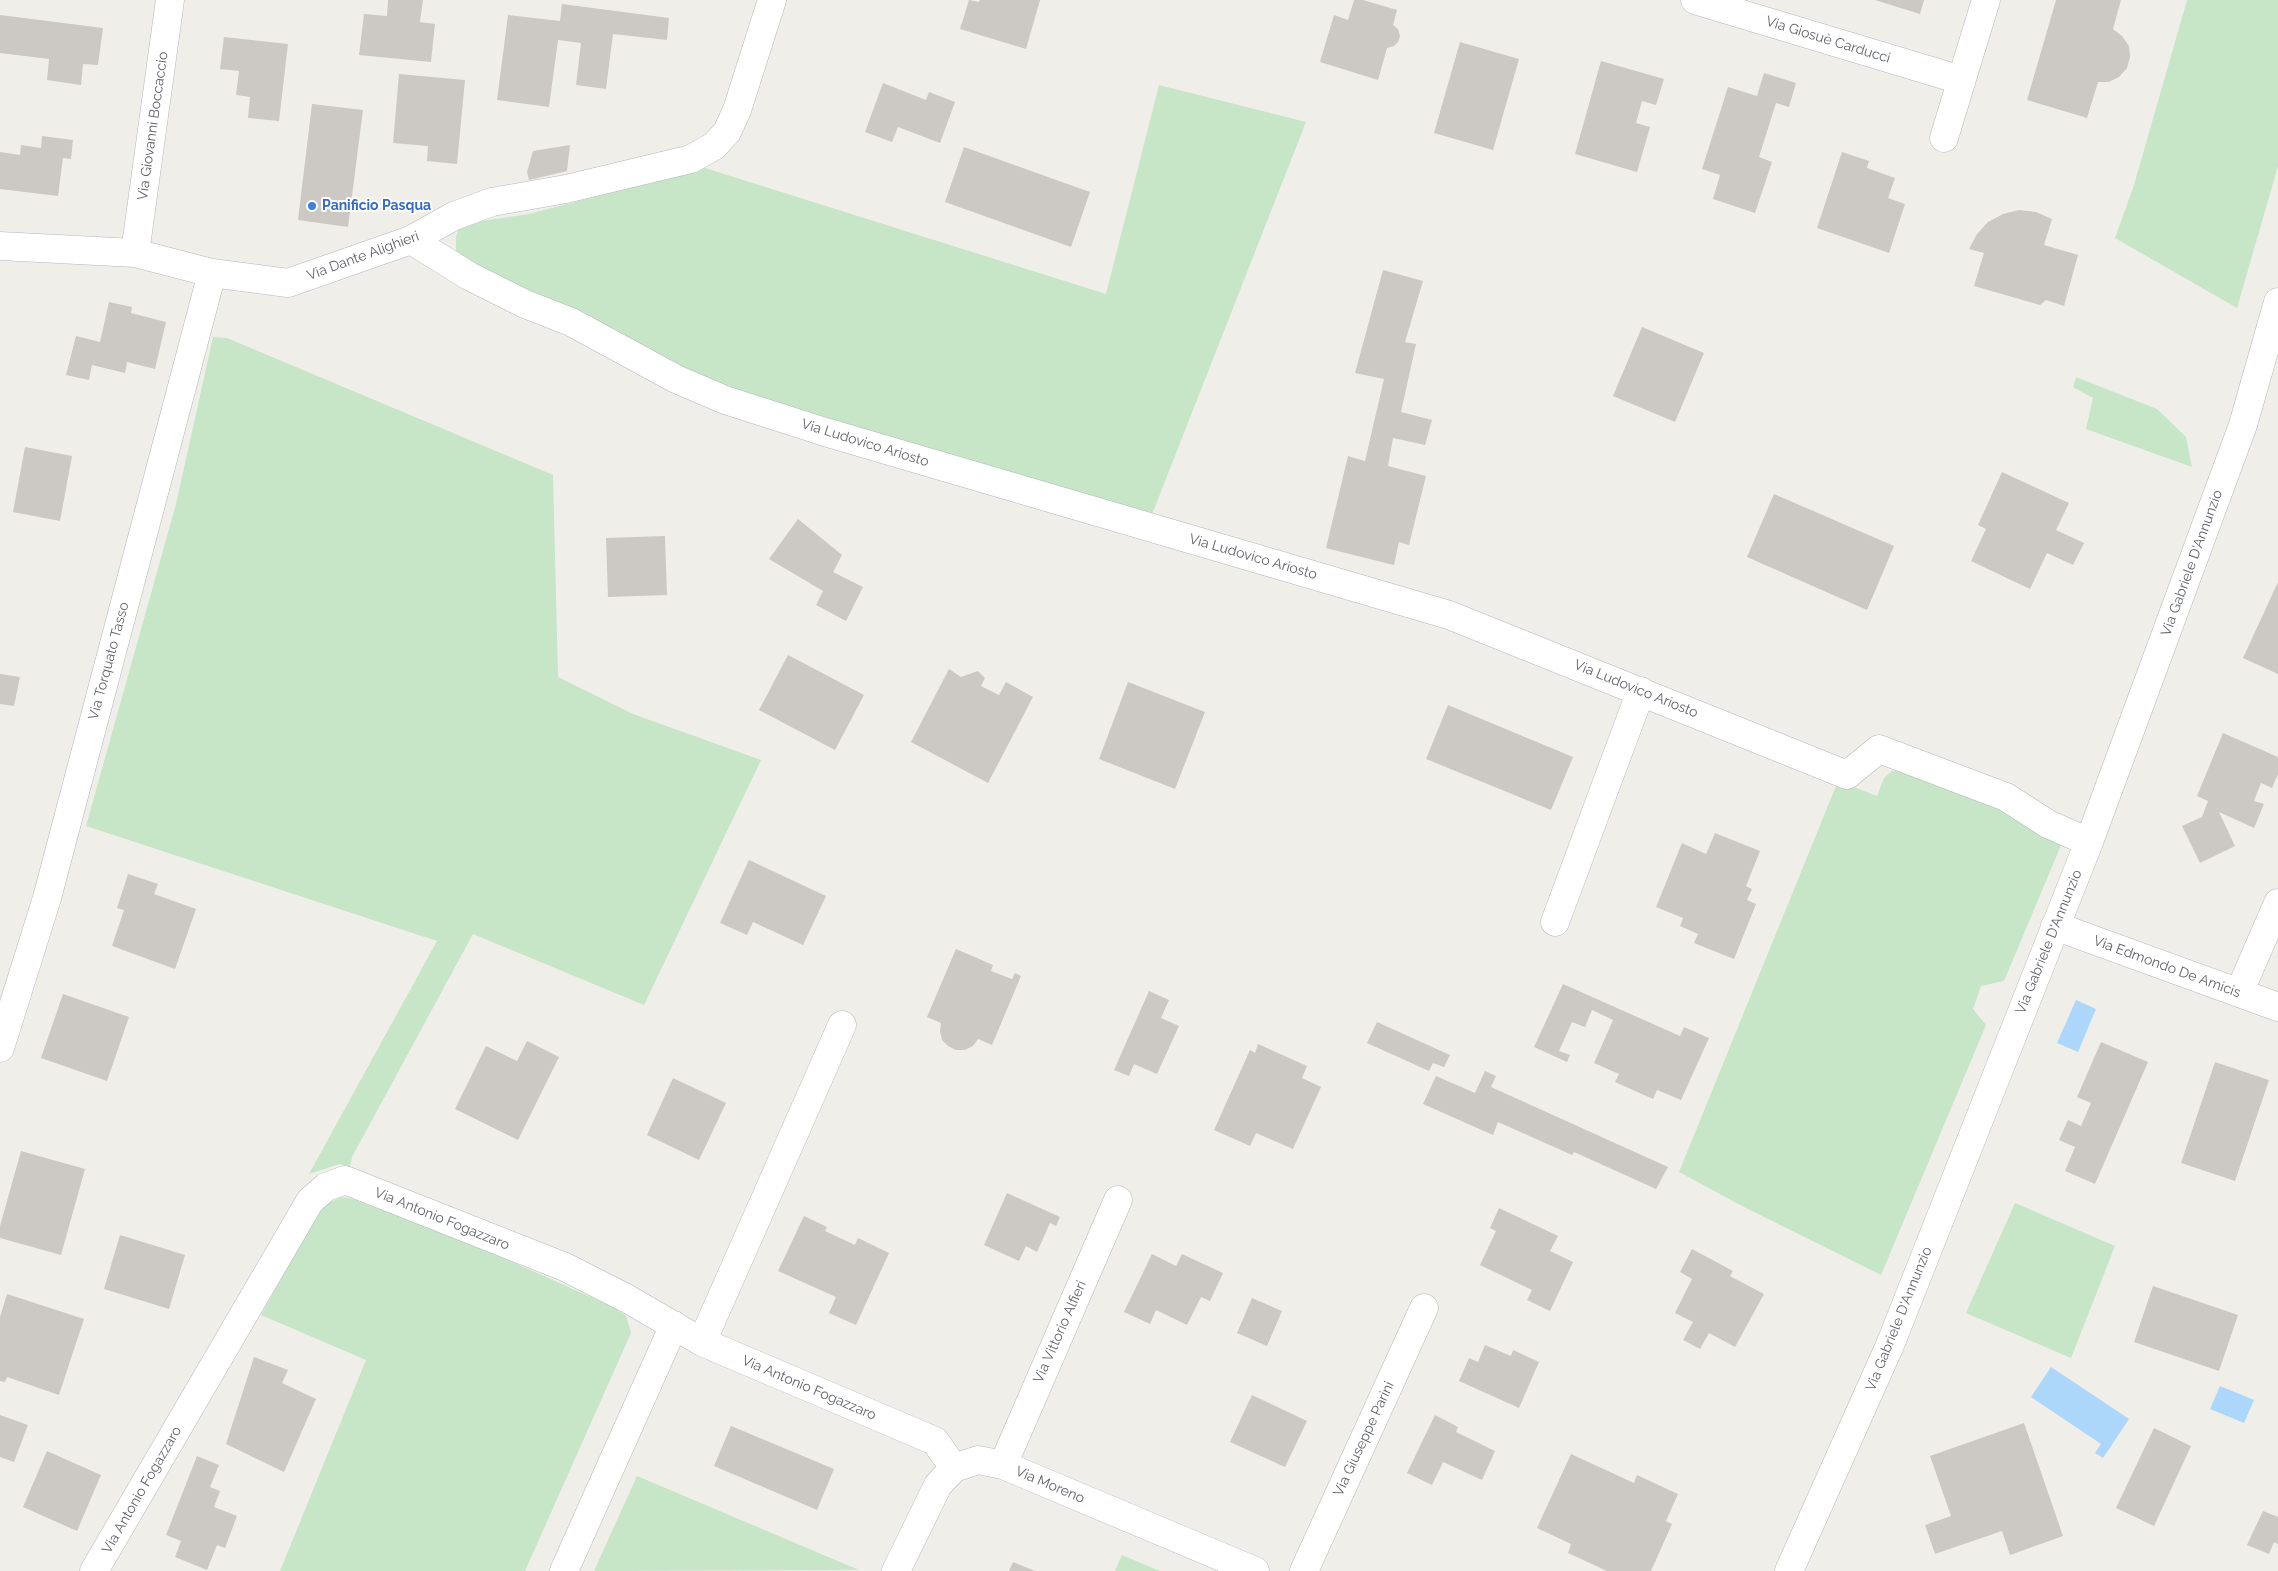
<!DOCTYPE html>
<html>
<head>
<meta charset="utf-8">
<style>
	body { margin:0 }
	canvas { display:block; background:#f0eee8 }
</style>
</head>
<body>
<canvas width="2278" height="1571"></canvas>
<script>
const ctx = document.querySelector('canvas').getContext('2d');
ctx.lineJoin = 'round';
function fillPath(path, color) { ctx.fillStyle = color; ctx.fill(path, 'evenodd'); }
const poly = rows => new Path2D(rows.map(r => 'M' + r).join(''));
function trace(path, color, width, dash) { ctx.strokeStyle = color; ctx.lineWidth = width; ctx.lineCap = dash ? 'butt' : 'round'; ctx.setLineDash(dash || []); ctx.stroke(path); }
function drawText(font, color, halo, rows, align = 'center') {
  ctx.font = font + ' Raleway,sans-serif'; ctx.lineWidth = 4; ctx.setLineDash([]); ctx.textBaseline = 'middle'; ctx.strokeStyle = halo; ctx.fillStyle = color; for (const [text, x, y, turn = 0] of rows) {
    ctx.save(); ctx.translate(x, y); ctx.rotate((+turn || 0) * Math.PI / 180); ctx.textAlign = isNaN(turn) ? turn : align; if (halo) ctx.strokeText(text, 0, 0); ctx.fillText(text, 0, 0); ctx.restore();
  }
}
const green = poly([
	[2187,0,2278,0,2278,166,2237,308,2115,238,2134,185],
	[1159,85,1306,122,1151,517,732,391,460,259,456,250,456,237,459,228,468,223,529,214,705,168,1106,294],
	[213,337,227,338,553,475,558,677,633,714,761,760,644,1005,473,934,352,1157,350,1167,340,1164,309,1174,437,941,86,826,176,504],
	[2076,377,2157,409,2186,437,2192,467,2086,429,2093,398,2073,387],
	[1892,771,1904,771,1967,795,2003,811,2062,843,2004,981,1981,986,1973,1009,1986,1025,1881,1275,1742,1206,1679,1172,1838,781,1877,796,1884,778],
	[341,1197,350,1198,472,1244,613,1307,626,1316,631,1333,525,1571,280,1571,366,1360,261,1315,321,1207],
	[2015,1203,2115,1246,2071,1358,1966,1313],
	[637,1476,859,1570,594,1571],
	[1122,1555,1160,1571,1115,1571]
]);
const water = poly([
	[2076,1000,2096,1009,2078,1052,2057,1043],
	[2051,1367,2129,1419,2103,1458,2095,1453,2101,1444,2031,1397],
	[2220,1386,2254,1400,2244,1423,2210,1409]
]);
const building = poly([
	[388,0,423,0,420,22,435,24,431,62,359,55,364,14,387,16],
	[969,0,979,2,980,0,1040,0,1026,49,960,29],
	[1354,0,1363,0,1397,10,1393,25,1398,29,1400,36,1398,42,1394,46,1387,48,1378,80,1320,62,1334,15,1348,20],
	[1875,0,1924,0,1920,14],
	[2056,0,2121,0,2113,29,2122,36,2129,46,2130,57,2127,68,2119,77,2109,82,2098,82,2087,118,2027,100],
	[562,4,669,18,667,40,613,34,606,89,576,85,581,43,558,40,549,107,497,100,508,15,560,21],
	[0,15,103,28,98,65,83,64,81,85,47,80,49,59,0,53],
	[224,37,288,44,279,121,248,118,250,97,236,95,239,71,220,69],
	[1460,42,1519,59,1493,150,1434,133],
	[1601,61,1664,79,1656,105,1642,101,1636,123,1650,127,1637,172,1575,154],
	[1764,73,1796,83,1789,107,1776,103,1759,157,1772,162,1755,213,1713,199,1720,175,1702,169,1728,87,1757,96],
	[399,74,465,80,457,164,427,161,428,146,393,143],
	[883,83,926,100,929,92,955,102,940,143,898,127,892,142,865,132],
	[312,104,363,110,348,227,298,220],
	[42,136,73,140,71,159,63,158,58,196,0,189,0,152,20,155,21,145,41,148],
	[570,145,567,171,529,180,527,172,533,151],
	[964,147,1090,192,1071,247,945,202],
	[1842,152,1869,161,1867,168,1895,178,1888,198,1905,204,1889,253,1817,228],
	[2019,210,2036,212,2052,219,2044,245,2078,255,2064,306,2046,300,2040,305,1974,286,1984,253,1969,249,1977,234,1988,222,2003,214],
	[1383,270,1423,281,1405,342,1416,344,1401,412,1432,420,1425,445,1393,438,1388,466,1426,476,1409,545,1399,542,1394,565,1326,548,1348,456,1365,461,1384,379,1355,373],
	[109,302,132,307,131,313,166,322,155,369,127,362,125,373,92,365,89,380,66,375,76,336,100,342],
	[1642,327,1704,353,1675,422,1613,396],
	[25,447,72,456,60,521,13,512],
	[2002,472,2069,503,2056,530,2084,543,2073,565,2047,553,2030,589,1971,561,1986,529,1978,525],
	[1774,494,1894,546,1867,610,1747,557],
	[798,519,842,555,833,572,863,587,846,621,816,605,823,591,769,559],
	[665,536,667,595,608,597,606,538],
	[2278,582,2278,674,2243,658],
	[788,655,864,695,835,750,759,710],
	[949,669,961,677,978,671,985,678,981,686,999,695,1006,682,1033,697,988,783,911,742],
	[0,674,20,677,14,706,0,704],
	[1128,682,1205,712,1175,789,1099,759],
	[1448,705,1573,757,1551,810,1426,759],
	[2223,733,2278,757,2278,774,2272,788,2261,783,2254,801,2264,804,2254,828,2219,812,2235,846,2200,863,2182,826,2202,817,2208,801,2197,796],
	[1715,833,1760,851,1746,886,1752,889,1747,900,1756,904,1734,959,1694,943,1698,934,1680,926,1683,918,1656,907,1682,843,1706,854],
	[749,860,826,896,803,945,753,922,747,935,720,923],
	[128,874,158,884,154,894,196,909,175,969,112,946,124,910,117,908],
	[956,949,993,965,991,971,1012,979,1015,973,1021,976,992,1045,978,1039,973,1046,965,1050,956,1050,948,1046,942,1040,940,1031,941,1023,927,1017],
	[1563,984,1680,1036,1684,1027,1709,1038,1681,1100,1657,1090,1653,1099,1615,1082,1619,1074,1594,1063,1613,1020,1592,1010,1585,1027,1572,1022,1559,1051,1570,1055,1567,1062,1534,1047],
	[1149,991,1169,1000,1161,1018,1179,1026,1157,1074,1134,1064,1129,1076,1114,1070],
	[63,994,129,1017,107,1081,41,1058],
	[1377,1022,1450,1055,1444,1067,1433,1063,1429,1071,1367,1043],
	[527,1041,559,1057,518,1140,455,1109,486,1046,517,1061],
	[2101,1042,2148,1062,2095,1184,2065,1171,2075,1147,2059,1140,2068,1120,2081,1126,2091,1103,2077,1097],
	[1258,1044,1307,1066,1302,1078,1321,1087,1293,1149,1256,1133,1250,1146,1214,1130,1250,1050,1255,1053],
	[2215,1062,2269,1080,2235,1181,2181,1163],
	[1485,1071,1496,1076,1491,1087,1668,1167,1656,1189,1574,1152,1572,1155,1498,1122,1493,1135,1423,1104,1436,1076,1475,1093],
	[673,1078,726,1103,699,1160,647,1135],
	[21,1151,85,1169,61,1255,0,1238,0,1226],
	[1007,1193,1060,1217,1056,1226,1050,1223,1037,1252,1026,1246,1019,1261,984,1245],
	[1499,1208,1558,1236,1550,1251,1573,1262,1550,1311,1527,1300,1532,1290,1480,1265,1496,1231,1490,1228],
	[804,1216,827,1227,825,1231,855,1245,858,1238,889,1253,856,1325,829,1313,836,1297,778,1271],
	[120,1235,185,1255,169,1309,104,1289],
	[1692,1249,1733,1271,1730,1276,1764,1294,1735,1347,1709,1333,1700,1349,1683,1340,1693,1322,1675,1313,1692,1279,1680,1272],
	[1152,1254,1176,1266,1182,1254,1223,1273,1210,1301,1201,1297,1187,1325,1156,1310,1150,1324,1124,1312],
	[2153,1286,2238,1315,2219,1371,2134,1342],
	[7,1294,84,1319,59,1395,7,1377,5,1382,0,1381,0,1317],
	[1252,1298,1282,1311,1267,1346,1237,1333],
	[1485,1345,1511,1356,1513,1350,1539,1362,1519,1408,1459,1381,1469,1358,1478,1362],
	[254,1357,288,1370,282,1383,316,1399,284,1472,226,1444],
	[1252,1395,1307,1421,1285,1467,1230,1442],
	[0,1415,28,1425,14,1462,0,1457],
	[1435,1415,1458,1427,1456,1432,1495,1451,1482,1480,1443,1462,1432,1485,1407,1473],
	[2024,1423,2063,1536,2010,1555,2002,1531,1935,1554,1925,1525,1951,1516,1930,1456],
	[731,1426,834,1469,817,1510,714,1466],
	[2154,1428,2191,1446,2154,1526,2116,1508],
	[47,1451,101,1475,77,1531,23,1507],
	[1571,1454,1634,1483,1637,1475,1678,1494,1666,1521,1672,1524,1651,1571,1607,1571,1568,1553,1571,1544,1537,1528],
	[197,1456,219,1465,210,1487,220,1491,214,1507,237,1516,225,1548,217,1545,207,1570,175,1557,181,1541,166,1535],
	[2263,1511,2278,1517,2278,1544,2274,1542,2269,1554,2247,1545],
	[1013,1562,1035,1571,1009,1571]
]);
const minor = poly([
	[1695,0,1961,80],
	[1944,138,1986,0],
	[411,240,469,276,525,304,571,322,676,379,725,400,825,432,1449,615,1847,775,1879,749,2006,797,2048,824,2089,842],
	[0,246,135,253,212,273,288,283,411,240,454,216,492,202,566,189,691,159,714,146,727,132,737,110,772,0],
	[135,253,170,0],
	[1555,922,1641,691],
	[2055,926,2278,1007],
	[2239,993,2278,903],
	[0,1048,47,898,212,273],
	[702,1342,842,1025],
	[1003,1465,1118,1200],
	[94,1571,310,1201,326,1187,345,1180,565,1267,626,1298,702,1342,935,1441,954,1468],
	[564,1571,674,1325],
	[896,1571,938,1485,954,1468,978,1460,1003,1465,1255,1571],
	[1304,1571,1424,1308],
	[1789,1571,1890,1345,2089,842,2243,425,2278,302]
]);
const markers = [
	[312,206,5,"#3f7fe0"]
];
const streetNames = [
	["Via Giosuè Carducci",1828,40,17],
	["Via Giovanni Boccaccio",153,126,-82],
	["Via Dante Alighieri",363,256,-20],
	["Via Ludovico Ariosto",865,443,17],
	["Via Ludovico Ariosto",1253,557,16],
	["Via Gabriele D'Annunzio",2192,563,-70],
	["Via Torquato Tasso",109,661,-75],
	["Via Ludovico Ariosto",1636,689,22],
	["Via Gabriele D'Annunzio",2049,942,-68],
	["Via Edmondo De Amicis",2167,967,20],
	["Via Antonio Fogazzaro",442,1219,22],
	["Via Gabriele D'Annunzio",1899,1319,-68],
	["Via Vittorio Alfieri",1060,1332,-66],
	["Via Antonio Fogazzaro",809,1388,23],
	["Via Giuseppe Parini",1364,1439,-65],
	["Via Moreno",1050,1485,23],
	["Via Antonio Fogazzaro",142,1490,-60]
];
const shopNames = [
	["Panificio Pasqua",322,206]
];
fillPath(green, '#c6e6c7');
fillPath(water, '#add7fa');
fillPath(building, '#ccc9c4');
trace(minor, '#b4b7bb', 29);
trace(minor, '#fff', 28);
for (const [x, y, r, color] of markers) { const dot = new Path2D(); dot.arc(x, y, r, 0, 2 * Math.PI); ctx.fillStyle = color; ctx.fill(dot); trace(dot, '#fff', 2); }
drawText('14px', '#5f6267', '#fff', streetNames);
drawText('bold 14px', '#366cbe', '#fff', shopNames, 'left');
</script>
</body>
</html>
